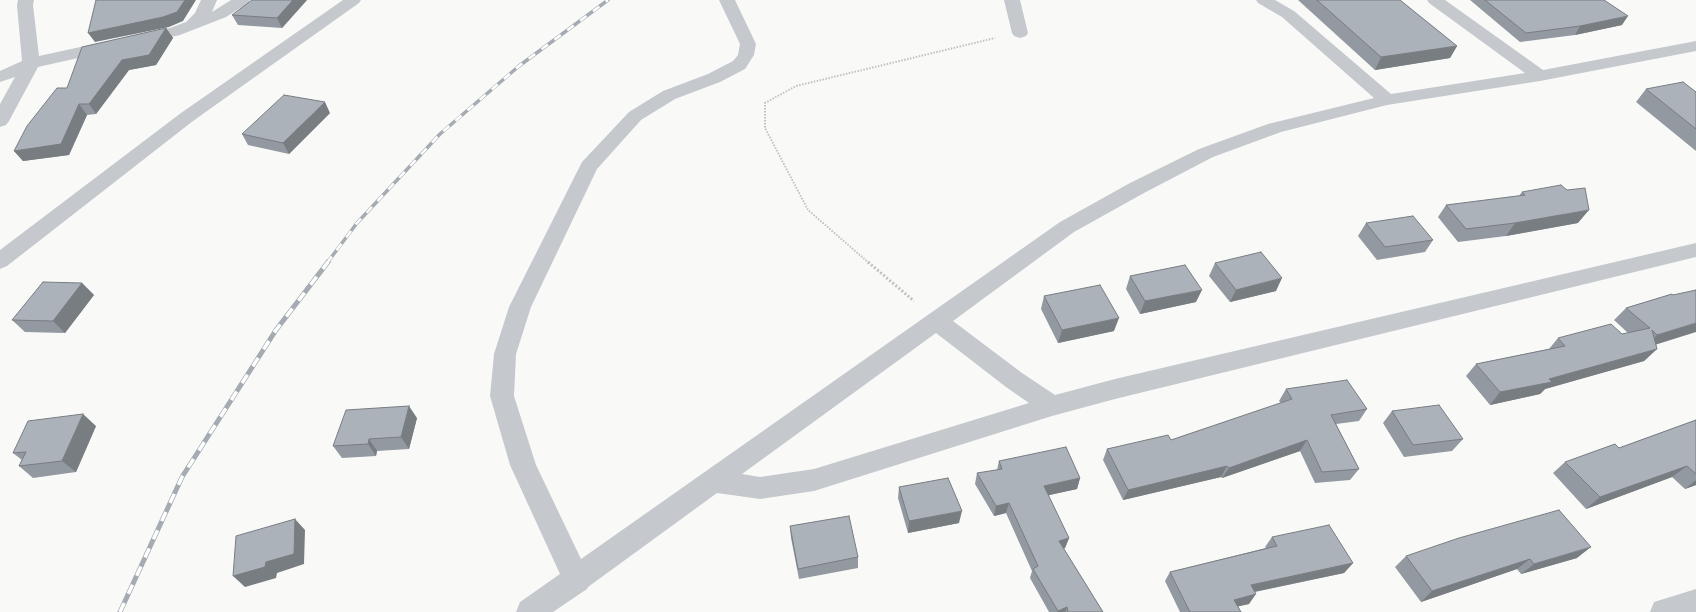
<!DOCTYPE html>
<html>
<head>
<meta charset="utf-8">
<style>
	body { margin:0 }
	canvas { display:block; background:#f9faf7 }
</style>
</head>
<body>
<canvas width="1696" height="612"></canvas>
<script>
const ctx = document.querySelector('canvas').getContext('2d');
ctx.lineJoin = 'round';
const poly = rows => new Path2D(rows.map(r => 'M' + r).join(''));
function trace(path, color, width, dash) { ctx.strokeStyle = color; ctx.lineWidth = width; ctx.lineCap = dash ? 'butt' : 'round'; ctx.setLineDash(dash || []); ctx.stroke(path); }
function fillPath(path, color) { ctx.fillStyle = color; ctx.fill(path, 'evenodd'); }
const pathFar1 = poly([
	[869,263,808,210,765,128,765,103,796,86,995,38]
]);
const path = poly([
	[868,262,914,301]
]);
const minor = poly([
	[18,0,34,0,33,5,39,56,108,41,114,42,116,46,114,50,38,67,9,121,6,125,0,127,0,104,15,77,0,82,0,71,22,61,17,5,18,0],
	[201,0,217,0,212,12,231,0,250,0,248,3,226,17,180,35,140,44,134,43,132,39,134,35,170,28,186,22,195,13,201,0],
	[343,0,361,0,359,3,193,121,7,266,0,269,0,250,181,113,343,0],
	[719,0,735,0,756,44,754,55,745,69,720,82,675,99,641,120,597,169,531,307,516,354,514,396,536,465,581,559,1060,222,1130,183,1199,149,1268,124,1374,98,1282,17,1258,3,1256,0,1275,0,1294,11,1391,94,1525,73,1429,3,1427,0,1445,0,1543,70,1696,41,1696,51,1540,81,1387,105,1281,132,1213,157,1144,193,1074,232,953,321,1022,373,1055,395,1115,379,1696,243,1696,257,1115,399,1052,416,814,491,760,499,717,493,588,587,587,589,553,612,516,612,520,602,560,574,510,465,490,396,494,354,509,307,582,162,629,112,663,91,708,74,733,61,738,55,740,44,719,0],
	[936,333,1006,387,1029,403,814,469,760,477,742,474,936,333],
	[1004,0,1020,0,1028,33,1026,36,1020,38,1014,36,1012,33,1004,0],
	[1696,589,1696,612,1650,612,1654,602,1696,589]
]);
const railFar1 = poly([
	[327,263,357,223,440,134,519,66,608,0]
]);
const rail = poly([
	[120,612,182,477,276,330,328,262]
]);
const wall = poly([
	[307,0,282,28,238,25,232,15],
	[1298,0,1400,0,1457,46,1450,58,1375,70],
	[1470,0,1604,0,1622,25,1575,35,1520,42],
	[166,28,173,38,156,65,129,70,96,114,87,115,69,155,23,161,14,151,67,88],
	[1646,89,1696,92,1696,151,1636,102],
	[330,113,289,154,248,145,242,134],
	[1522,192,1578,223,1506,236,1458,242,1438,217,1446,205,1519,196],
	[1366,223,1433,240,1425,252,1377,260,1358,236],
	[1215,263,1276,291,1230,302,1209,276],
	[1130,276,1196,302,1140,314,1126,289],
	[82,283,94,295,65,333,25,332,12,320],
	[1672,294,1656,344,1657,349,1644,361,1545,389,1540,394,1490,405,1466,376,1476,364,1549,349,1558,338,1622,334,1628,333,1614,320,1626,308],
	[1044,296,1114,331,1058,343,1041,309],
	[1286,389,1367,409,1359,421,1336,424,1359,469,1350,480,1315,483,1300,451,1222,478,1221,477,1123,500,1103,460,1107,449,1171,440,1281,403,1279,401],
	[1392,411,1463,439,1452,451,1404,457,1383,423],
	[417,418,409,449,377,451,376,456,342,458,333,446],
	[1696,420,1696,485,1685,489,1672,477,1586,509,1553,473,1565,462,1619,448],
	[96,426,76,472,33,478,19,466,22,460,13,453],
	[999,461,1080,478,1077,489,1048,495,1069,538,1065,548,1064,549,1103,612,1049,612,1030,578,1032,571,1006,513,994,516,975,484,977,473,997,470],
	[899,487,959,523,908,533,898,498],
	[790,526,858,557,858,568,799,579,791,538],
	[1272,537,1353,563,1344,573,1255,592,1249,604,1238,606,1241,612,1180,612,1165,581,1170,572,1266,548,1265,547],
	[1406,556,1577,558,1521,574,1517,569,1421,602,1395,567]
]);
const shadedWall = poly([
	[185,0,196,0,183,21,169,27,95,42,88,33],
	[293,0,307,0,282,28,277,18],
	[1628,16,1622,25,1575,35,1580,26],
	[166,28,173,38,156,65,129,70,96,114,89,104,122,60],
	[1457,46,1450,58,1375,70,1381,57],
	[325,102,330,113,289,154,283,143],
	[79,104,87,115,69,155,23,161,14,151],
	[1589,210,1578,223,1506,236,1515,223],
	[1282,278,1276,291,1230,302,1236,290],
	[82,283,94,295,65,333,53,321],
	[1202,290,1196,302,1140,314,1145,301],
	[1119,318,1114,331,1058,343,1062,330],
	[1696,323,1696,332,1645,348,1657,335],
	[1657,349,1644,361,1545,389,1540,394,1490,405,1500,392],
	[409,406,417,418,409,449,401,437],
	[83,414,96,426,76,472,62,461],
	[369,439,377,451,376,456,368,444],
	[1307,440,1300,451,1222,478,1229,468],
	[1227,466,1221,477,1123,500,1128,490],
	[1687,466,1672,477,1586,509,1600,497],
	[1080,478,1077,489,1041,497,1044,486],
	[1696,480,1696,485,1685,489],
	[1009,503,1006,513,994,516,996,506],
	[962,511,959,523,908,533,909,521],
	[295,519,305,530,304,564,277,573,276,578,245,587,233,576,266,562],
	[1069,538,1065,548,1055,551,1059,541],
	[1591,547,1577,558,1521,574,1534,564],
	[1530,559,1517,569,1421,602,1432,591],
	[1353,563,1344,573,1243,594,1251,585],
	[1256,594,1249,604,1227,609,1234,600],
	[1067,607,1065,612,1057,612,1058,611]
]);
const building = poly([
	[96,0,185,0,177,12,163,17,88,33,96,0],
	[252,0,293,0,277,18,232,15,252,0],
	[1317,0,1400,0,1457,46,1381,57,1317,0],
	[1485,0,1604,0,1628,16,1580,26,1526,33,1485,0],
	[166,28,149,55,122,60,89,104,79,104,61,144,14,151,27,126,57,88,67,88,82,47,166,28],
	[1683,82,1696,92,1696,129,1646,89,1683,82],
	[284,95,325,102,283,143,242,134,284,95],
	[1561,185,1567,190,1585,188,1589,210,1515,223,1466,229,1446,205,1525,195,1522,192,1561,185],
	[1413,216,1433,240,1385,247,1366,223,1413,216],
	[1261,252,1282,278,1236,290,1215,263,1261,252],
	[1185,265,1202,290,1145,301,1130,276,1185,265],
	[43,282,82,283,53,321,12,320,43,282],
	[1100,285,1119,318,1062,330,1044,296,1100,285],
	[1696,290,1696,323,1657,335,1652,330,1657,349,1549,379,1552,382,1500,392,1476,364,1565,346,1558,338,1611,324,1622,334,1650,328,1626,308,1672,294,1673,295,1696,290],
	[1347,380,1367,409,1331,415,1359,469,1322,472,1307,440,1229,468,1227,466,1128,490,1107,449,1168,435,1171,440,1292,399,1286,389,1347,380],
	[1439,405,1463,439,1413,445,1392,411,1439,405],
	[409,406,401,437,369,439,368,444,333,446,346,410,409,406],
	[83,414,62,461,19,466,26,452,13,453,28,421,83,414],
	[1696,420,1696,474,1687,466,1600,497,1565,462,1615,444,1619,448,1696,420],
	[1066,447,1080,478,1044,486,1069,538,1059,541,1103,612,1068,612,1067,607,1058,611,1033,569,1038,566,1009,503,996,506,977,473,1002,469,999,461,1066,447],
	[948,478,962,511,909,521,899,487,948,478],
	[1559,510,1591,547,1534,564,1530,559,1432,591,1406,556,1459,538,1559,510],
	[849,516,858,557,798,569,790,526,849,516],
	[295,519,294,554,266,562,265,567,233,576,236,536,295,519],
	[1329,525,1353,563,1251,585,1256,594,1234,600,1241,612,1190,612,1170,572,1277,546,1272,537,1329,525]
]);
trace(pathFar1, '#bfc1c4', 2, [1.5, 1.5]);
trace(path, '#bfc1c4', 3, [2, 2]);
fillPath(minor, '#c5c8cd');
trace(railFar1, '#a5abb2', 3.5);
trace(rail, '#a5abb2', 5);
trace(railFar1, '#fff', 2.5, [8]);
trace(rail, '#fff', 3.5, [10]);
fillPath(wall, '#9399a0');
fillPath(shadedWall, '#787d82');
fillPath(building, '#abb2ba');
trace(building, '#787d82', 1);
</script>
</body>
</html>
